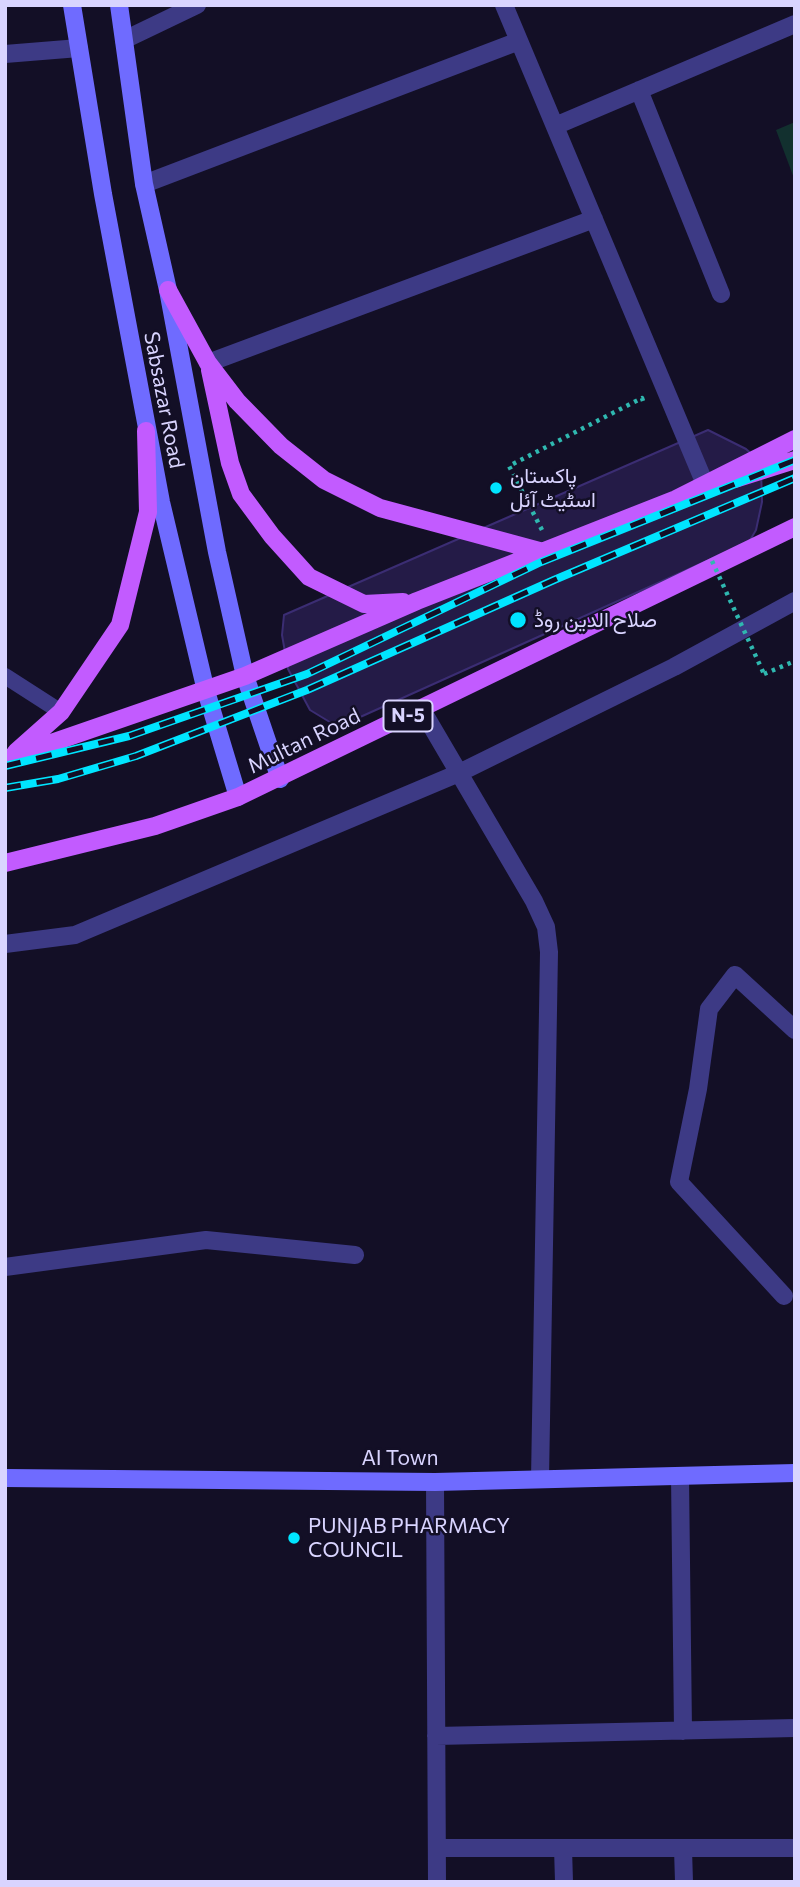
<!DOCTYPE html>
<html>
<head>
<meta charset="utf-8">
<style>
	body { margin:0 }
	#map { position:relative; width:800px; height:1887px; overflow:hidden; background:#130f26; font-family:Commissioner,sans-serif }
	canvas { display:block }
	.frame { position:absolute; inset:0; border:7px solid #d9d4ff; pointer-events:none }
</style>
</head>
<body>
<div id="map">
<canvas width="800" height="1887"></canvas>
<div class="frame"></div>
</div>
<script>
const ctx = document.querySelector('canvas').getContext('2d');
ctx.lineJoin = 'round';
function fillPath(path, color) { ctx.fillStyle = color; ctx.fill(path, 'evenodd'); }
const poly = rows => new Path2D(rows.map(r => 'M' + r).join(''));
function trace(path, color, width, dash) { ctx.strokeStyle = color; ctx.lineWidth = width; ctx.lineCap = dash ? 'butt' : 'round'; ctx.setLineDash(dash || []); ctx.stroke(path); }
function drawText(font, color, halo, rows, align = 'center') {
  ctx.font = font + ' Commissioner,Vazirmatn,sans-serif'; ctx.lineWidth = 5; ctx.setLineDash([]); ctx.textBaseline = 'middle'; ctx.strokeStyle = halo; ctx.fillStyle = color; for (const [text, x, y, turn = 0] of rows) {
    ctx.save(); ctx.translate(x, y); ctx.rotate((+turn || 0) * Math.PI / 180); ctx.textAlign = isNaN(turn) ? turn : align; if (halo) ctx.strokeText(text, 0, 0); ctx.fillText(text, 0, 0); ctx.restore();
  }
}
const green = poly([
	[795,122,795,181,776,130]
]);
const building = poly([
	[708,430,746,449,754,456,761,469,762,502,756,530,749,542,338,727,310,710,288,669,282,635,284,615,708,430]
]);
const path = poly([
	[542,530,509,466,642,398,644,404],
	[764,674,795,661]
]);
const lane = poly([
	[5,676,61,712]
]);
const street = poly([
	[504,5,705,484],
	[124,40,197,5],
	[5,54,79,48],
	[639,90,721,294],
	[555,126,795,24],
	[144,184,519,41],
	[208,363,594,219],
	[422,710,534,901,546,927,549,952,540,1479],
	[5,944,75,935,459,773,674,667,795,601],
	[5,1267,206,1240,355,1255],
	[784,1296,679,1182,698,1089,709,1009,735,975,795,1030],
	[680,1476,683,1731],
	[435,1482,437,1882],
	[436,1736,795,1728],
	[437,1848,795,1848],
	[563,1848,564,1882],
	[683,1849,684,1882]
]);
const secondary = poly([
	[72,5,103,194,161,502,206,691,238,797],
	[119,5,144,184,168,290,217,552,245,676,280,779],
	[5,1478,435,1482,795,1473]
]);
const primary = poly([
	[168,290,208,363,237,401,281,446,324,480,380,508,543,552],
	[210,370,230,463,241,494,272,536,309,577,364,604,403,602],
	[735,479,795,460],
	[16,752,61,712,120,625,148,512,146,431],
	[5,759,245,676,417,601,676,499,795,439],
	[5,863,155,826,238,797,795,527]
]);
const rail = poly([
	[5,766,129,736,307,674,541,562,795,460],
	[5,788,58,779,136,756,307,690,554,580,795,478]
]);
const pathBridge = poly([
	[712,561,764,674]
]);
const markers = [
	[496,488,7,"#00e5ff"],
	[518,620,9,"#00e5ff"],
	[294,1538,7,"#00e5ff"]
];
const shields = [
	[408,716,49]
];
const shieldNames = [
	["N-5",408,716]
];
const streetNames = [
	["Sabsazar Road",164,400,79],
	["Multan Road",304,741,-26],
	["AI Town",400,1458]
];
const poiNames = [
	["پاکستان",510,476],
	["اسٹیٹ آئل",510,500],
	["صلاح الدین روڈ",534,620],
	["PUNJAB PHARMACY",308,1526],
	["COUNCIL",308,1550]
];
fillPath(green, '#12302f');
fillPath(building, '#241b47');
trace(building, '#3b2d73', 2);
trace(path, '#2fb8b0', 4.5, [3.5, 5]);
trace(lane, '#3d3a85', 16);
trace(street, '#3d3a85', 18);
trace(secondary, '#6f6bff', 18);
trace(primary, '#c25bff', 18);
trace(rail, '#00e5ff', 8);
trace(rail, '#130f26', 5, [16]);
trace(pathBridge, '#2fb8b0', 4.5, [3.5, 5]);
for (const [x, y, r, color] of markers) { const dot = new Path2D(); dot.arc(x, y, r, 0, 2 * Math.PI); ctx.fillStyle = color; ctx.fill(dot); trace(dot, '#130f26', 2.5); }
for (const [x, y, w] of shields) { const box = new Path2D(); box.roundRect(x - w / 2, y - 15.5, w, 31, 5); ctx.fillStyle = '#130f26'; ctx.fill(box); trace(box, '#d9d4ff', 2); }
drawText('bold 19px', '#d9d4ff', null, shieldNames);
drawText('21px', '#d9d4ff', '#130f26', streetNames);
drawText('21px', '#d9d4ff', '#130f26', poiNames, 'left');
</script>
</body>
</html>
